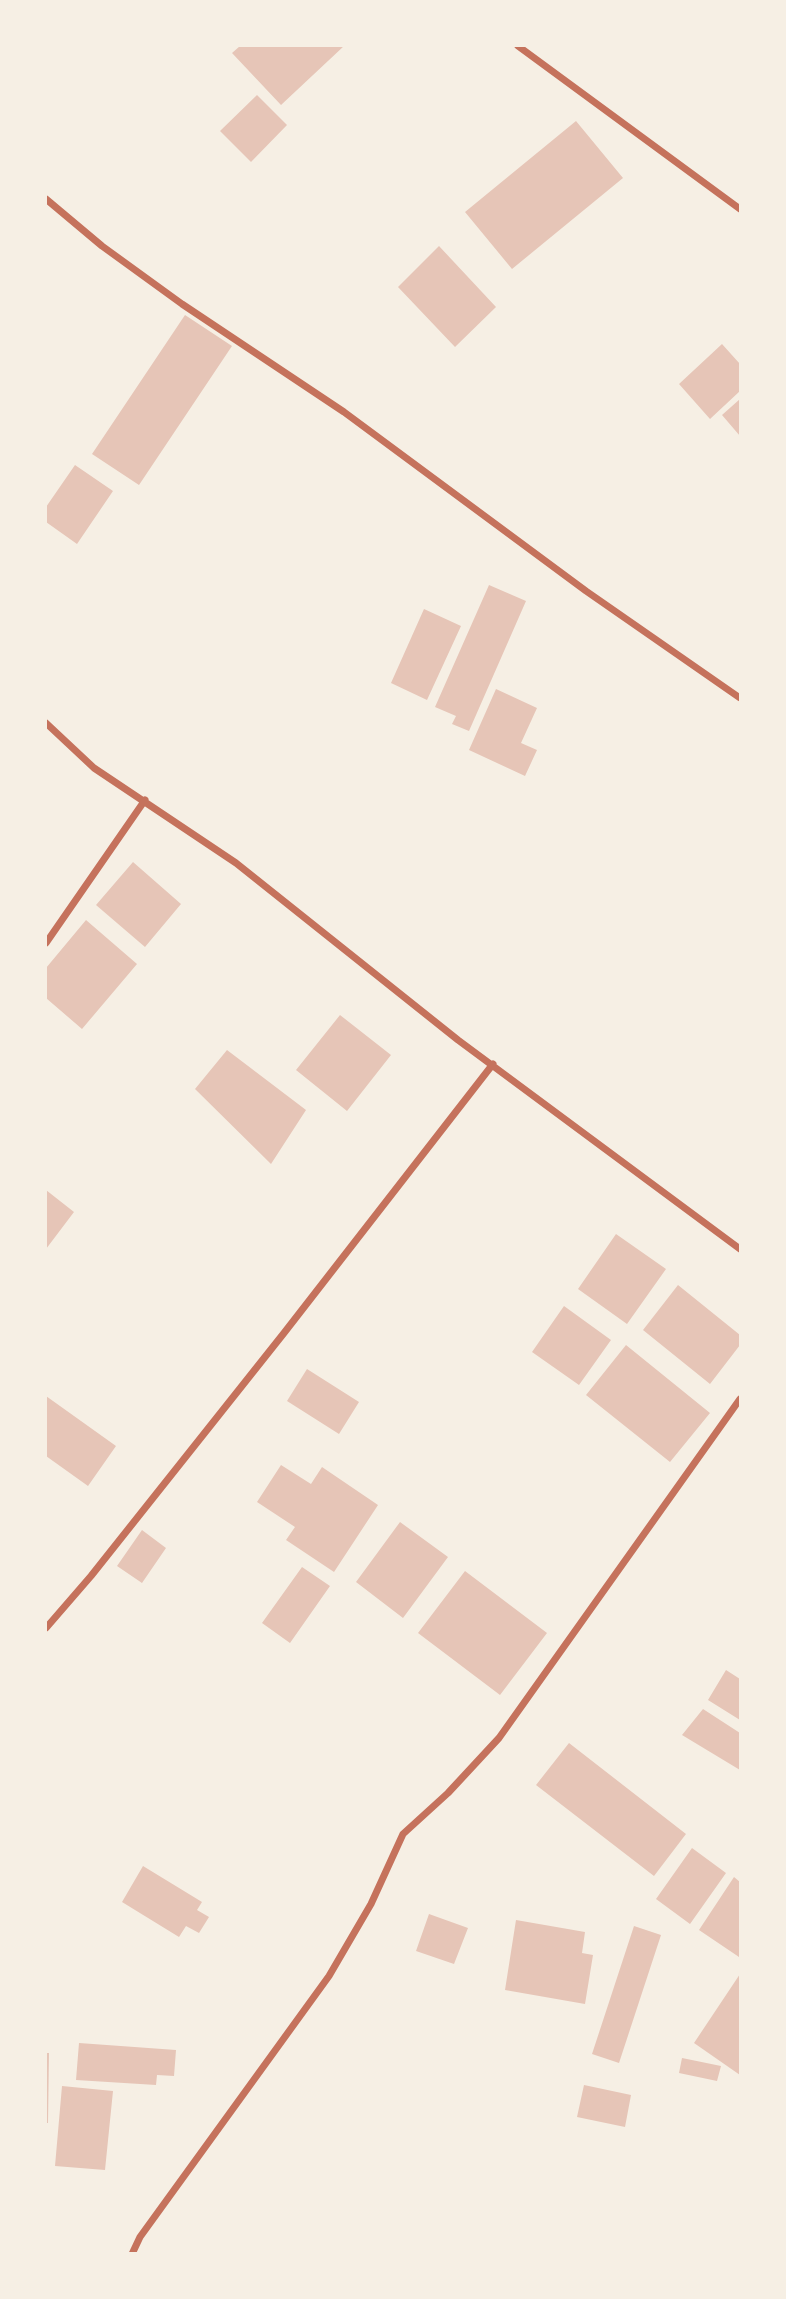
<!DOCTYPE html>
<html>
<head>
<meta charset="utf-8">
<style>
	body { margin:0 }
	#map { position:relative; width:786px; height:2299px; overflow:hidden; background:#f6efe4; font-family:Spectral,serif }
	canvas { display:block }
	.frame { position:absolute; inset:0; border:47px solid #f6efe4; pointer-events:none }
</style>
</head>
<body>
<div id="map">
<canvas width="786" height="2299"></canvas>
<div class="frame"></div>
</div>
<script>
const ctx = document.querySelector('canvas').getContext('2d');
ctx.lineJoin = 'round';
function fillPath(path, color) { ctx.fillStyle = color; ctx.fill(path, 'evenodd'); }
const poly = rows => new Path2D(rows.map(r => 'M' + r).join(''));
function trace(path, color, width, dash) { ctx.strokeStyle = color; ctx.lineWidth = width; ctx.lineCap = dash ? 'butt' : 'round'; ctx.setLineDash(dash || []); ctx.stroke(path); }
const building = poly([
	[240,46,344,46,281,105,232,53],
	[257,95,287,125,251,162,220,131],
	[576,121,623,178,512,269,465,212],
	[439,246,496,307,455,347,398,287],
	[185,315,232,346,139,485,92,454],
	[722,344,740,364,740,391,710,419,679,384],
	[740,399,740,436,722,415],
	[75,465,113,491,77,544,46,522,46,507],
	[489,585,526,601,469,731,452,724,456,716,435,707],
	[424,609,461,626,427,700,391,683],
	[496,689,537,708,521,743,537,750,525,776,469,750],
	[133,862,181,904,145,947,96,905],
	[86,920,137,964,82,1029,46,998,46,968],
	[340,1015,391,1055,347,1111,296,1070],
	[227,1050,306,1110,271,1164,195,1089],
	[46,1190,74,1212,46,1249],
	[616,1234,666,1269,627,1324,578,1289],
	[678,1285,740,1335,740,1345,710,1384,643,1330],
	[564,1306,611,1340,579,1385,532,1352],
	[626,1345,710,1413,670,1462,586,1395],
	[307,1369,359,1402,339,1434,287,1401],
	[46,1396,116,1446,88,1486,46,1456],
	[281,1465,311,1484,322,1467,378,1505,334,1572,286,1540,295,1527,257,1502],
	[400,1522,448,1557,403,1618,356,1582],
	[142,1530,166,1548,142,1583,117,1566],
	[302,1567,330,1586,290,1643,262,1623],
	[465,1571,547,1633,500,1695,418,1633],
	[726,1670,740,1679,740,1720,708,1700],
	[703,1709,740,1733,740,1770,682,1735],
	[569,1743,686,1834,654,1876,536,1785],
	[692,1848,726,1873,690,1924,656,1899],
	[143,1866,202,1902,197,1910,209,1917,199,1933,186,1926,179,1937,122,1902],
	[734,1877,740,1882,739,1957,699,1930],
	[429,1914,468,1928,454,1964,416,1951],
	[516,1920,585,1932,582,1953,593,1955,585,2004,505,1990],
	[634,1926,661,1935,619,2063,592,2054],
	[740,1974,740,2075,694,2043],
	[79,2043,176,2050,174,2076,157,2075,156,2085,76,2080],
	[46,2053,49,2053,48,2123,46,2123],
	[682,2058,721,2066,717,2081,679,2073],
	[584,2085,631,2095,625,2127,577,2117],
	[62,2086,113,2091,105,2170,55,2166]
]);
const minor = poly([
	[518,46,740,209],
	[46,199,102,246,182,304,344,412,586,591,740,698],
	[46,723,94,768,236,863,458,1040,740,1249],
	[46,943,145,800],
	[46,1628,91,1576,284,1333,493,1064],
	[132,2254,140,2237,329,1976,371,1904,403,1834,448,1793,499,1738,740,1399]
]);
fillPath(building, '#e6c5b7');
trace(minor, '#c5725c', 7);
</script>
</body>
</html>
